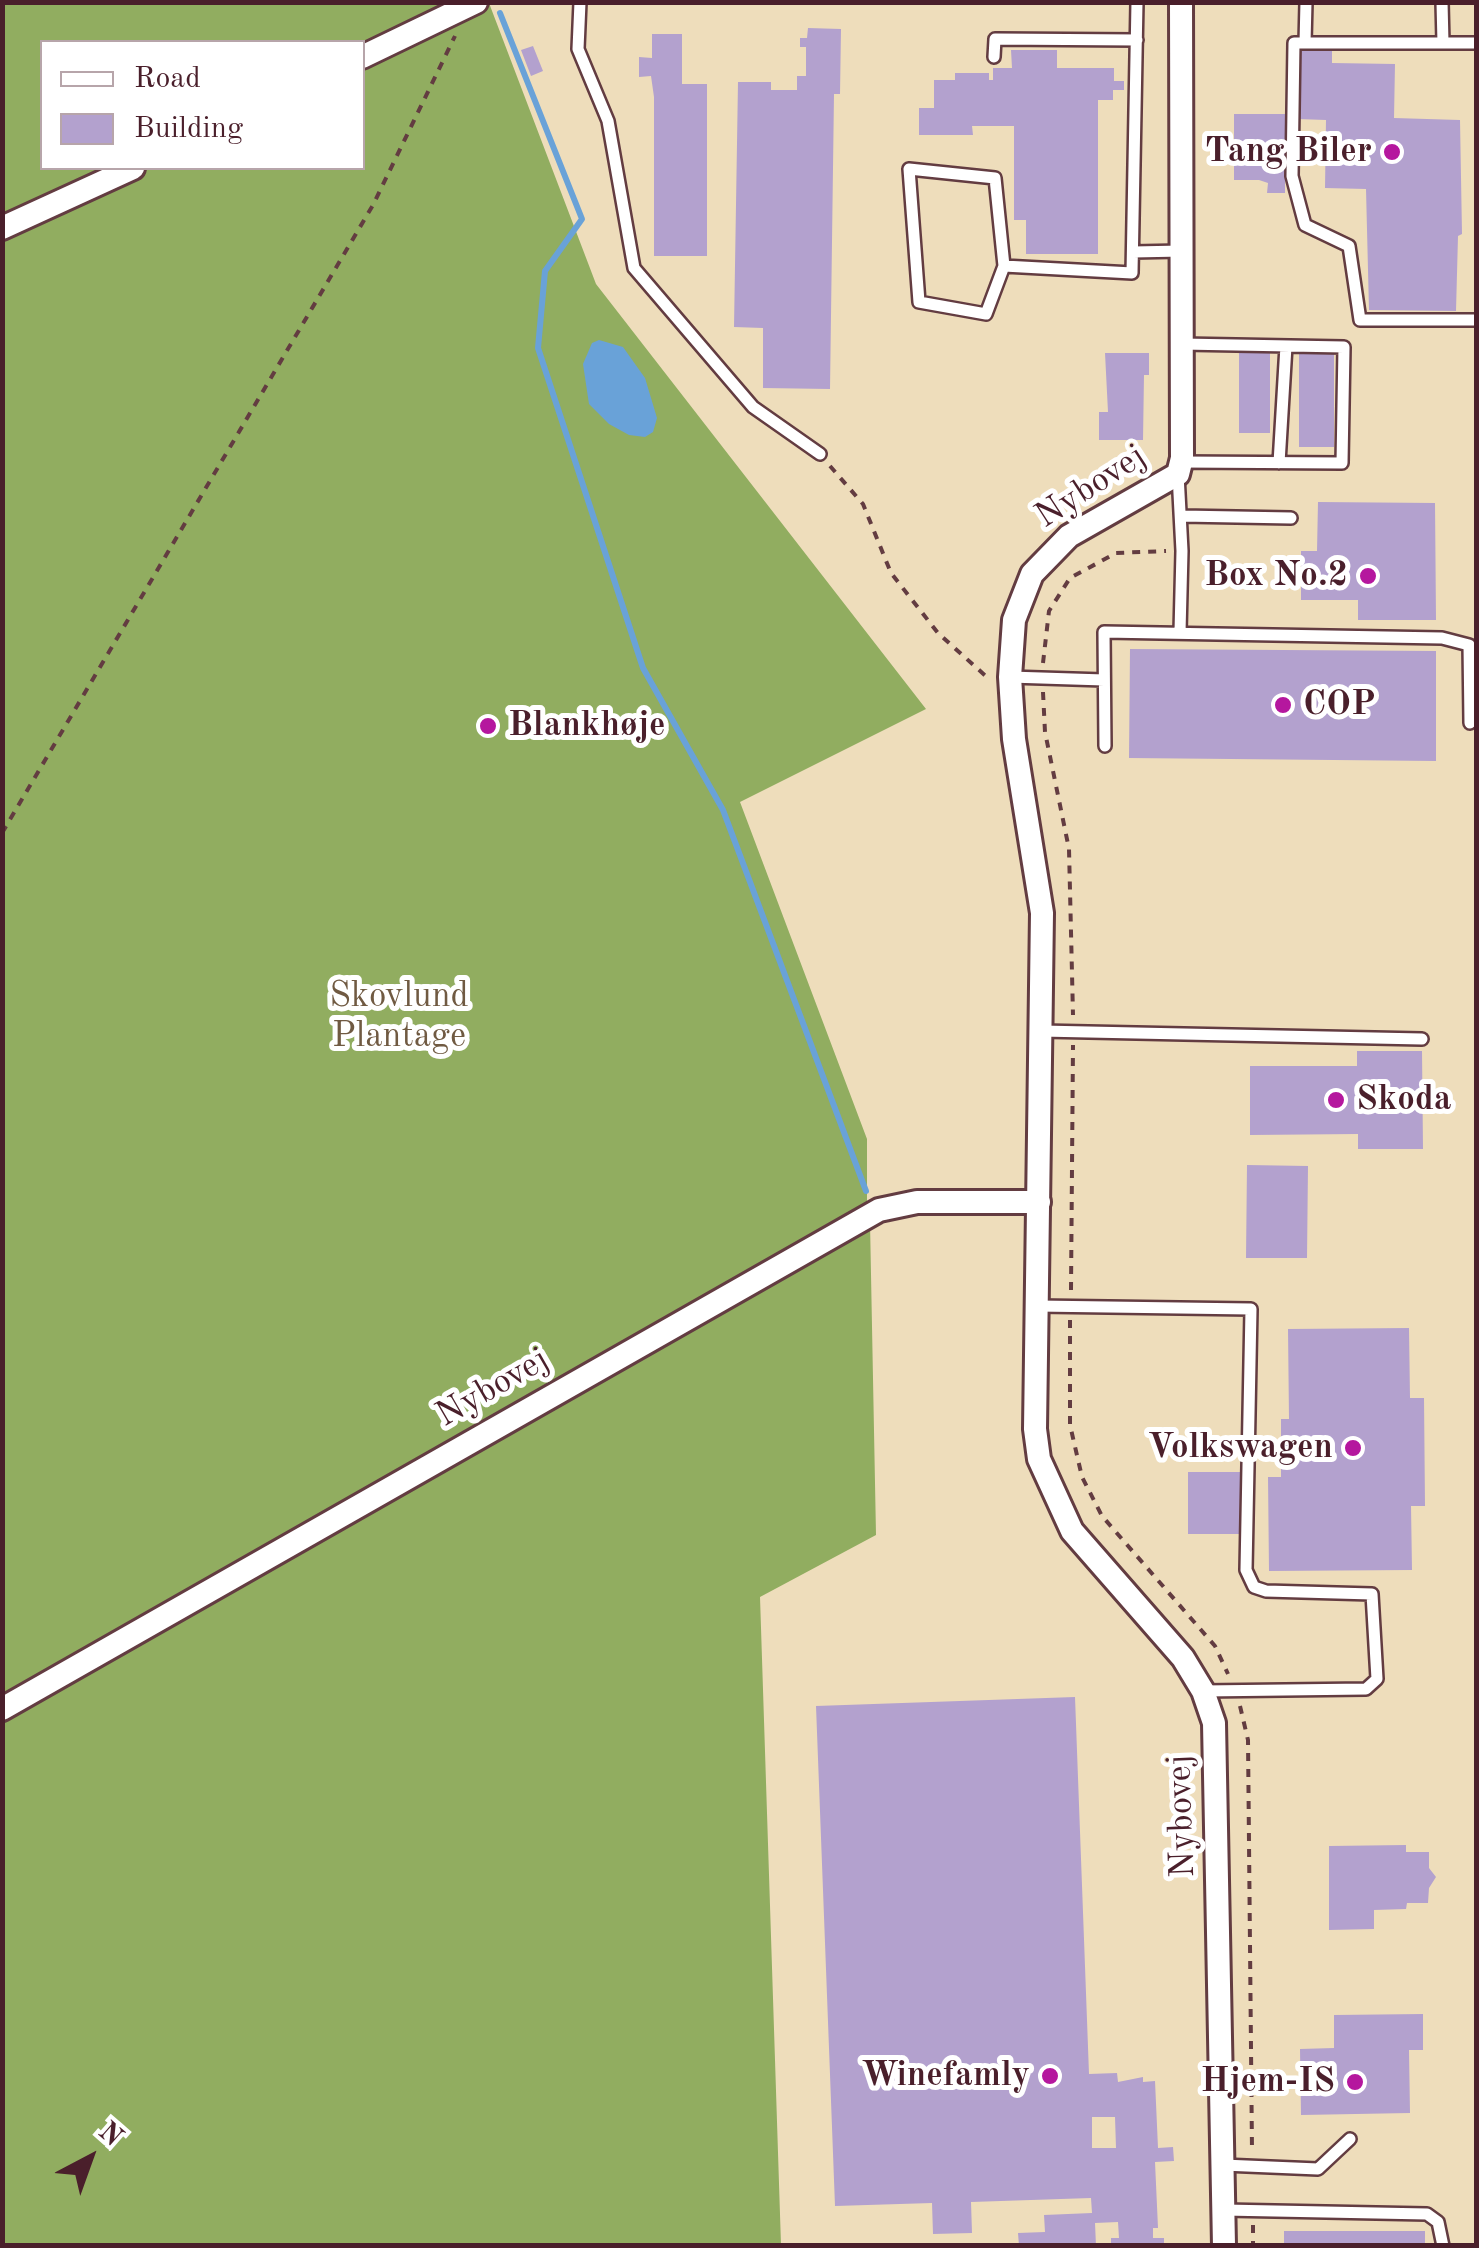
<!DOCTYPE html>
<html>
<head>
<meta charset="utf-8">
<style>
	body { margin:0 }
	#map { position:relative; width:1479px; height:2248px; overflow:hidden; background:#edb; font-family:"Old Standard TT",serif }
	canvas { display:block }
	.frame { position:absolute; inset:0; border:5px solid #4a1f2b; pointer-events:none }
	.legend { position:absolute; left:40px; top:40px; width:325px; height:130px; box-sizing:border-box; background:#fff; border:2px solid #b7a5aa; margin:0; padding:12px 18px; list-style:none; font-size:30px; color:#4a1f2b }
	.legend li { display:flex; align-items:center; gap:20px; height:50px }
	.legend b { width:50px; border:2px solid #b7a5aa }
	.north { position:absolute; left:40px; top:2108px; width:100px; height:100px; -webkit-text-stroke:8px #fff; paint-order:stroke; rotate:41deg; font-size:28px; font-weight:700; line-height:40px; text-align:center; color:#4a1f2b }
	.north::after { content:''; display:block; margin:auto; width:35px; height:45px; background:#4a1f2b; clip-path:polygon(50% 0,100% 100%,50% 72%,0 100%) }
</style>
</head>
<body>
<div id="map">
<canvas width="1479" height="2248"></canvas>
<div class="frame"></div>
<ul class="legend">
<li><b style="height:12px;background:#fff"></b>Road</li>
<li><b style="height:28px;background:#b3a1ce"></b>Building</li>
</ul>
<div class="north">N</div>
</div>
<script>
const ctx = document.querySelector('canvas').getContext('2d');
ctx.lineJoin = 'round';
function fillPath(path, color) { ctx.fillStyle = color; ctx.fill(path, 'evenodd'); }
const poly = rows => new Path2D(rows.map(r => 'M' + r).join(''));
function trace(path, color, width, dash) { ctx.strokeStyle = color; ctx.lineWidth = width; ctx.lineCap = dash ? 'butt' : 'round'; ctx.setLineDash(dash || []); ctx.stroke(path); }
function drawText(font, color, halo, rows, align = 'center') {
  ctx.font = font + ' "Old Standard TT",serif'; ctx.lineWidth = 10; ctx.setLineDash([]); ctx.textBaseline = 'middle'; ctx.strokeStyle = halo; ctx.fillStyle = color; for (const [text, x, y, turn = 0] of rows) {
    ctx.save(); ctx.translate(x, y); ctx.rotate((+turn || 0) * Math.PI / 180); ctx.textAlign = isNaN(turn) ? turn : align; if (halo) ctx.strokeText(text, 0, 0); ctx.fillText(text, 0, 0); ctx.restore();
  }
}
const forest = poly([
	[2,3,489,3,596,284,926,709,740,802,867,1139,867,1206,2,1702],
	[42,42,362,42,362,168,42,168],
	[870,1222,876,1535,760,1597,781,2245,3,2245,2,1721,321,1532]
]);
const water = poly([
	[599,340,623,347,645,378,657,418,653,432,645,437,629,435,609,424,589,404,583,364,592,343]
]);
const stream = poly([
	[500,13,582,219,545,271,538,348,643,668,723,810,866,1191]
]);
const building = poly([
	[808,28,841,29,840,94,834,94,830,389,763,388,763,328,734,327,738,82,771,82,771,90,797,90,797,76,806,76,806,47,800,47,800,38,807,38],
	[652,34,682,34,682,84,707,84,707,256,654,256,654,97,651,76,639,77,639,57,652,58],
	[533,46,543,71,531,76,521,50],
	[1298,46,1332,47,1332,63,1395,64,1394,118,1460,120,1462,234,1458,236,1456,311,1369,310,1366,189,1325,188,1326,120,1297,119],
	[1011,50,1057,50,1057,68,1114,68,1114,81,1124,81,1124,90,1113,90,1113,100,1098,100,1098,254,1026,254,1026,220,1014,220,1014,126,972,126,973,135,919,135,919,108,934,108,934,80,955,80,955,73,989,73,989,80,993,80,993,68,1012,68],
	[1234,114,1285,114,1285,193,1267,193,1268,183,1259,180,1234,180],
	[1299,352,1334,352,1334,447,1299,447],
	[1105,353,1149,353,1149,375,1144,375,1143,440,1099,440,1099,412,1108,412],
	[1239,353,1270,353,1270,433,1239,433],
	[1318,502,1435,503,1436,620,1358,620,1358,600,1301,600,1301,551,1317,551],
	[1130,649,1436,651,1436,761,1129,758],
	[1357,1051,1422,1051,1423,1149,1358,1149,1358,1134,1250,1135,1250,1066,1357,1066],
	[1247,1165,1308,1166,1307,1258,1246,1258],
	[1409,1328,1410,1398,1424,1398,1425,1506,1411,1506,1412,1570,1269,1571,1268,1477,1281,1477,1281,1419,1289,1419,1288,1329],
	[1188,1472,1244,1472,1243,1534,1188,1534],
	[1075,1697,1089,2074,1117,2073,1118,2082,1143,2077,1143,2082,1155,2081,1158,2148,1173,2147,1174,2161,1155,2162,1158,2228,1153,2228,1153,2238,1164,2238,1164,2246,1111,2246,1111,2238,1119,2238,1118,2222,1095,2223,1096,2246,1019,2246,1018,2233,1045,2232,1044,2215,1092,2213,1091,2198,971,2202,972,2233,933,2234,932,2203,835,2206,816,1706],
	[1092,2117,1115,2117,1116,2148,1092,2148],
	[1406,1845,1406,1852,1429,1852,1429,1868,1436,1877,1429,1888,1428,1903,1407,1903,1406,1909,1374,1910,1374,1929,1329,1930,1329,1846],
	[1423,2014,1423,2050,1409,2050,1410,2113,1301,2115,1300,2049,1334,2048,1334,2015],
	[1284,2231,1425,2231,1425,2246,1284,2246]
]);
const path = poly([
	[830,466,863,504,891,573,938,633,989,679],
	[1043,663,1049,611,1070,578,1116,553,1166,551],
	[1043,692,1045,732,1069,849,1073,1015],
	[2,833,373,205,455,36],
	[1071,1290,1073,1045],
	[1070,1320,1070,1425,1082,1477,1102,1516,1215,1646,1228,1674],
	[1240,1706,1248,1740,1252,2151],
	[1253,2225,1253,2246]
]);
const service = poly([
	[580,2,578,49,608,121,634,268,753,407,820,454],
	[1442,2,1443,43],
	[1305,43,1306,2],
	[1476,43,1294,43,1292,176,1305,225,1349,246,1360,320,1476,320],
	[994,57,995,39,1137,40],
	[909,169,995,178,1004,266,986,314,919,302,909,169],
	[1133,252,1182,251],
	[1004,266,1132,273,1137,2],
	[1181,462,1342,463,1344,347,1182,344],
	[1279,463,1286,346],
	[1178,474,1182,551,1180,632],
	[1182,516,1291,518],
	[1010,677,1104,680],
	[1105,746,1104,632,1442,638,1469,645,1470,723],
	[1041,1031,1422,1039],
	[1037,1306,1251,1309,1246,1570,1254,1587,1266,1591,1372,1594,1377,1679,1366,1689,1203,1691],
	[1223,2165,1318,2169,1350,2139],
	[1224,2210,1427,2214,1438,2222,1443,2246]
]);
const minor = poly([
	[1181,2,1182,458,1178,474,1069,536,1032,574,1014,620,1010,677,1014,739,1042,913,1035,1429,1039,1459,1072,1531,1183,1658,1203,1691,1214,1723,1224,2246],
	[362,57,476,2],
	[2,228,133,168],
	[2,1709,879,1210,917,1202,1039,1202]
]);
const markers = [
	[1392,152,10,"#b5179e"],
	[1368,576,10,"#b5179e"],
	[1283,705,10,"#b5179e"],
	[488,726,10,"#b5179e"],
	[1336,1100,10,"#b5179e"],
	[1353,1448,10,"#b5179e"],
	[1050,2076,10,"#b5179e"],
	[1355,2082,10,"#b5179e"]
];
const poiNames = [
	["Tang Biler",1372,152],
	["Box No.2",1348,576],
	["COP",1303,705,"left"],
	["Blankhøje",508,726,"left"],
	["Skoda",1356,1100,"left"],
	["Volkswagen",1333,1448],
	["Winefamly",1030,2076],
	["Hjem-IS",1335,2082]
];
const streetNames = [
	["Nybovej",1091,487,-33],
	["Nybovej",493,1388,-30],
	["Nybovej",1182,1816,-92]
];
const parkNames = [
	["Skovlund",399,997],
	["Plantage",399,1037]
];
fillPath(forest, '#91ad60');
fillPath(water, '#69a2d8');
trace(stream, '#69a2d8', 6);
fillPath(building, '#b3a1ce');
trace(service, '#633c41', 16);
trace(minor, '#633c41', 28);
trace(path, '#633c41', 4, [8, 8]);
trace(service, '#fff', 11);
trace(minor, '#fff', 22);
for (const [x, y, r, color] of markers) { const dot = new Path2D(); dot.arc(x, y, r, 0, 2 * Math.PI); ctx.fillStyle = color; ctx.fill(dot); trace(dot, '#fff', 4); }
drawText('bold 35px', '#4a1f2b', '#fff', poiNames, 'right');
drawText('35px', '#4a1f2b', '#fff', streetNames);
drawText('35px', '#705a42', '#fff', parkNames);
</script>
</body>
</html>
